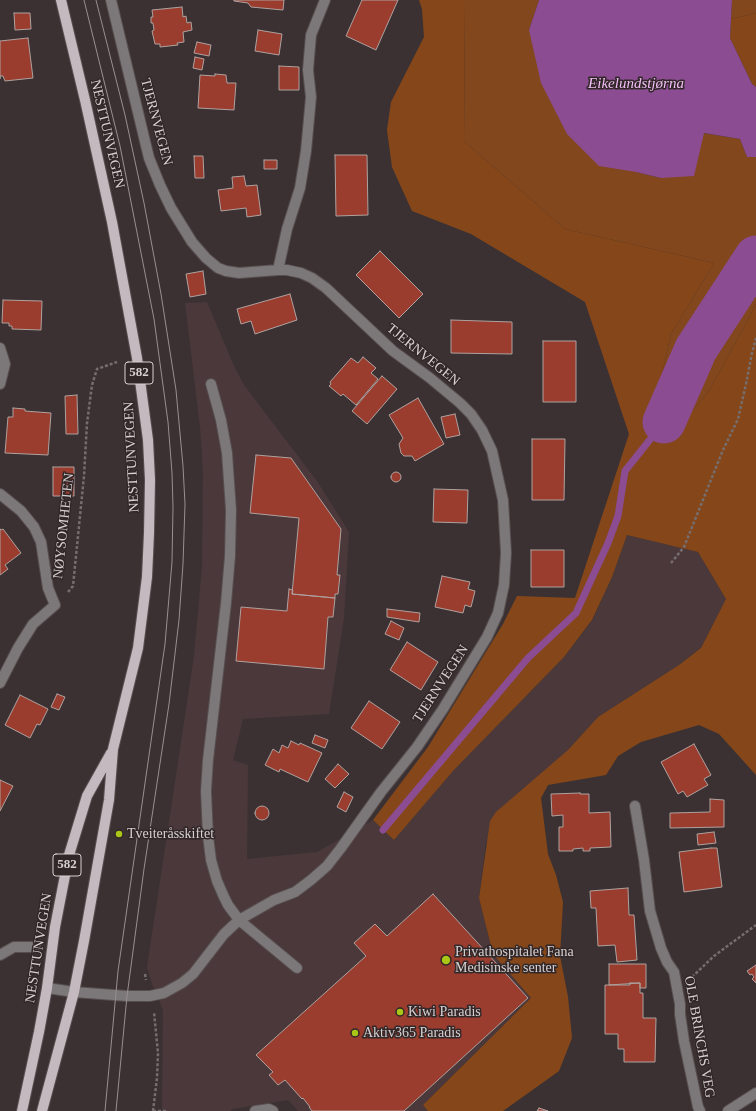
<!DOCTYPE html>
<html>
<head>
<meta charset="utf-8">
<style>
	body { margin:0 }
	canvas { display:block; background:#3b3132 }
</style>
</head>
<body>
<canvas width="756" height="1111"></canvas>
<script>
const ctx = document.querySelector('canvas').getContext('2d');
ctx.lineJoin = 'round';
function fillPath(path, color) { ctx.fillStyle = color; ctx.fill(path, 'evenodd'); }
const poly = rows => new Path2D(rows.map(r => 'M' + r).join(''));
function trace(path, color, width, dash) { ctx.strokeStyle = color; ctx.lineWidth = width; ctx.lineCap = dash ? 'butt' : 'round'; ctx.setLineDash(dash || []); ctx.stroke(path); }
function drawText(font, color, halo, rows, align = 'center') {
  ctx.font = font + ' "Times New Roman",serif'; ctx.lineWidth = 3; ctx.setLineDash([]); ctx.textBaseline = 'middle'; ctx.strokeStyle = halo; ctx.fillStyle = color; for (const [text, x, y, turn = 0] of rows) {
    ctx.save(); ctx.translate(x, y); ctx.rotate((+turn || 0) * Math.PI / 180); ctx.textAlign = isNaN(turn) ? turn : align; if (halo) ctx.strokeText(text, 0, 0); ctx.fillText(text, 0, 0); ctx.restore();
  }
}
const built = poly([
	[207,302,234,366,244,385,317,481,349,532,344,618,329,714,243,719,233,760,248,765,247,859,317,852,373,820,394,840,453,771,564,657,592,621,612,577,627,535,698,552,726,599,701,648,679,665,598,717,568,750,486,842,479,898,493,954,531,998,423,1105,428,1111,298,1111,288,1100,233,1109,230,1111,162,1111,163,1010,151,981,147,967,194,656,202,566,203,471,200,427,185,303]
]);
const green = poly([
	[465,0,539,0,529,30,636,172,661,178,703,133,740,139,747,157,756,157,756,303,747,322,709,391,672,435,650,429,671,334,714,263,565,229,464,141],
	[732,0,756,0,756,13,731,19]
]);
const forest = poly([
	[419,0,465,0,464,141,565,229,714,263,671,334,650,429,672,435,709,391,747,322,756,303,756,775,719,734,699,725,641,742,618,756,606,775,548,785,541,798,548,854,556,875,563,902,560,956,568,997,572,1038,559,1071,503,1111,428,1111,423,1105,531,998,493,954,479,898,490,821,496,812,568,750,598,717,679,665,701,648,726,599,698,552,627,535,612,577,592,620,564,657,453,771,394,840,373,820,428,747,503,624,517,596,575,598,629,434,585,302,471,234,412,211,392,167,387,130,391,102,424,37,422,9],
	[756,13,756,87,752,84,730,38,731,19]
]);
const water = poly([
	[539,0,732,0,730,38,752,84,756,87,756,157,747,157,740,139,704,133,694,176,661,178,636,172,599,166,567,134,541,83,529,30]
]);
const stream = poly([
	[383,830,528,658,576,613,608,543,618,516,625,471,664,422]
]);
const river = poly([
	[664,422,696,349,756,257]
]);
const building = poly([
	[234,0,284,0,283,10,251,7,248,3,234,1,234,0],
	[362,0,398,0,376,50,346,36,362,0],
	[182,7,183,17,186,16,187,23,191,22,192,30,183,32,184,42,177,43,178,45,160,47,160,44,155,44,152,31,154,30,153,23,151,23,151,17,153,17,152,10,182,7],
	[14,13,30,13,31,29,15,30,14,13],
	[258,30,282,34,279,55,255,51,258,30],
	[28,38,33,78,5,81,3,76,0,76,0,79,0,41,28,38],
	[197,42,211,45,209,56,194,53,197,42],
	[195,57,204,59,202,70,193,68,195,57],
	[279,66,299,67,299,90,279,90,279,66],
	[215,74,226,75,227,83,236,83,234,110,198,108,200,75,215,76,215,74],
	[335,155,367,155,368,215,336,216,335,155],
	[194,156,203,156,204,178,195,178,194,156],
	[264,160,277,160,277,169,264,169,264,160],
	[244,176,246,186,257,185,261,215,247,217,246,208,221,211,218,190,233,188,232,177,244,176],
	[380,251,423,294,399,318,356,275,380,251],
	[203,271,206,294,190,297,186,274,203,271],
	[290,294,297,320,255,334,251,321,241,324,237,309,290,294],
	[3,300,42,301,41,330,12,329,12,326,9,326,9,323,2,323,3,300],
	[451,320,512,322,512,354,451,353,451,320],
	[543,341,576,341,576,402,543,402,543,341],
	[363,357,376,368,371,373,378,379,356,405,343,394,341,396,329,386,331,384,330,382,351,358,358,363,363,357],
	[382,376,397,389,367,424,352,411,382,376],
	[77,395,78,434,66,434,65,396,77,395],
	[418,398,444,444,415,461,412,456,404,456,401,453,399,444,403,438,389,415,418,398],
	[13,408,25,409,25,411,51,413,48,455,5,453,8,417,13,417,13,408],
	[455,414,460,435,446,438,441,417,455,414],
	[532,439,565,439,564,500,532,500,532,439],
	[256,455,291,458,341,529,337,575,340,575,338,594,335,594,335,598,292,594,299,518,250,513,256,455],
	[53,467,74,467,74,496,53,496,53,467],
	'391 477a5 5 0 1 1 10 0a5 5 0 1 1-10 0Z',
	[434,489,468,490,467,523,433,522,434,489],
	[0,529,1,530,3,529,21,553,5,565,8,569,0,575,0,529],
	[531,550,564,550,564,587,531,587,531,550],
	[442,576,470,582,468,589,475,591,471,607,465,605,463,613,435,607,442,576],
	[289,589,293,590,292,594,335,598,333,617,328,617,324,669,236,661,241,607,287,611,289,589],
	[387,609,420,613,419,622,387,617,387,609],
	[391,621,404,628,399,640,385,634,391,621],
	[407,642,438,662,421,690,390,670,407,642],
	[57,694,65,697,59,710,51,707,57,694],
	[20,695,48,709,40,725,37,724,30,738,5,725,20,695],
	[369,701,400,722,382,749,351,728,369,701],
	[315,735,328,740,325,748,312,743,315,735],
	[291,741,299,745,300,743,322,753,308,782,280,769,279,772,265,765,273,749,279,753,282,745,288,748,291,741],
	[694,744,711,775,704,779,708,785,687,797,683,791,678,794,661,762,694,744],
	[338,764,349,774,335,788,325,779,338,764],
	[0,780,13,786,0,811,0,780],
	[344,792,353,797,346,812,337,807,344,792],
	[580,793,580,794,589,794,589,813,610,812,611,847,590,848,590,851,583,851,583,848,573,849,573,851,559,851,559,827,563,827,563,815,552,816,551,794,580,793],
	[710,799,724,800,724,827,670,828,670,813,710,812,710,799],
	'255 813a7 7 0 1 1 14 0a7 7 0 1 1-14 0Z',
	[714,832,716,843,698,845,697,834,714,832],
	[711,848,717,848,722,887,684,892,679,852,711,848],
	[628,888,629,915,634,915,637,960,617,962,615,945,598,946,596,908,591,908,590,891,628,888],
	[433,894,528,998,404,1111,312,1111,309,1107,310,1107,303,1098,302,1099,285,1080,278,1085,269,1075,273,1072,256,1055,366,956,354,943,375,924,387,936,433,894],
	[609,964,646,964,646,988,640,988,640,983,609,985,609,964],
	[756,965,756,983,752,979,754,977,752,974,750,975,747,971,756,965],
	[630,983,640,983,640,993,643,993,643,1018,656,1018,655,1062,624,1062,624,1049,618,1049,618,1034,605,1034,605,985,630,985,630,983],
	[539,1108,548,1111,537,1111,539,1108]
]);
const path = poly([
	[671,563,684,547,723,450,738,419,746,384,752,353,756,338],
	[68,592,73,586,84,476,87,423,92,385,97,369,117,362],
	[145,974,146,980],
	[692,977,714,956,756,925],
	[153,1111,157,1078,158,1053,154,1012],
	[153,1111,167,1111]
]);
const minor = poly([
	[278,270,287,229,300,188,306,151,311,97,308,70,311,35,325,0],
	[0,348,5,364,0,384],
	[211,384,221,420,227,453,231,510,230,556,226,603,208,760,206,791,208,836,211,860,217,881,224,897,228,905,239,920,297,968],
	[0,494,21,511,34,527,41,542,48,588,55,605,33,624,18,648,0,683],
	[635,806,644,860,650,911,661,948,667,962,674,972,680,1004,680,1014,684,1041,698,1107,700,1111],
	[0,955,14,947,36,947],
	[47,988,74,992,127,996,150,996,164,993,182,983,193,974,224,934,239,920,274,900,295,892,311,880,327,866,341,848,381,792,417,747,443,709,487,637,498,613,504,585,506,553,503,500,492,451,482,430,471,414,460,403,430,378,393,351,326,288,312,278,301,273,287,270,278,270,239,273,226,271,218,268,206,258,192,242,171,208,160,185,149,158,111,0],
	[255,1111,269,1109,273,1111],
	[728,1111,756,1093]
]);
const major = poly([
	[22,1111,39,1032,47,988,55,927,69,855,87,796,111,753],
	[42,1111,74,992,84,941,109,800,113,749,138,648,147,577,149,533,150,480,148,440,137,358,112,222,85,100,61,0]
]);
const tram = poly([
	[84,0,120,146,154,319,168,422,172,473,173,507,172,562,165,644,118,971,105,1111],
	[96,0,125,115,144,203,161,294,176,390,183,466,185,504,183,564,179,620,169,704,144,869,127,996,116,1111]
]);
const markers = [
	[119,834,4,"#aac718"],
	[446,960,5,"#aac718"],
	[400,1012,4,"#aac718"],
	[355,1033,4,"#aac718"]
];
const shields = [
	[139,373,28],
	[67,865,28]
];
const shieldNames = [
	["582",139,373],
	["582",67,865]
];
const streetNames = [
	["TJERNVEGEN",156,122,75],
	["NESTTUNVEGEN",107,134,77],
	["TJERNVEGEN",423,355,39],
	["NESTTUNVEGEN",132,457,-93],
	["NØYSOMHETEN",64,526,-84],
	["TJERNVEGEN",441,684,-57],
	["NESTTUNVEGEN",39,948,-81],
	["OLE BRINCHS VEG",699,1037,80]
];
const poiNames = [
	["Tveiteråsskiftet",127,834],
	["Privathospitalet Fana",455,952],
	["Medisinske senter",455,968],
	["Kiwi Paradis",408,1012],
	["Aktiv365 Paradis",363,1033]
];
const waterNames = [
	["Eikelundstjørna",636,84]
];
fillPath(built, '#4a383a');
fillPath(green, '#82471d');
fillPath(forest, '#854719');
fillPath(water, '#8b4c92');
trace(stream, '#8b4c92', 7);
trace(river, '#8b4c92', 43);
fillPath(building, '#9a3d2f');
trace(building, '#aea19f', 1);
trace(minor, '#574e4f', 12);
trace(major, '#574e4f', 12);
trace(path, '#766d6e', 2.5, [3, 2]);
trace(minor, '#7c7779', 10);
trace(major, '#c3b9be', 10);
trace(tram, '#988f90', 1);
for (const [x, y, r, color] of markers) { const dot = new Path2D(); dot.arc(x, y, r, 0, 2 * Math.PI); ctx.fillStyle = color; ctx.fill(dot); trace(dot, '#312728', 1.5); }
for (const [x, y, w] of shields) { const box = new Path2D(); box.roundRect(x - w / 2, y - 11, w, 22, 3); ctx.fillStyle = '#312728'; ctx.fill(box); trace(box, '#d7d0d1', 1); }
drawText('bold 13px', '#d7d0d1', null, shieldNames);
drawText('14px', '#d7d0d1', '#312728', streetNames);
drawText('14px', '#d7d0d1', '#312728', poiNames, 'left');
drawText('italic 15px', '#f2bef6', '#312728', waterNames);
</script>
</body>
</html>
